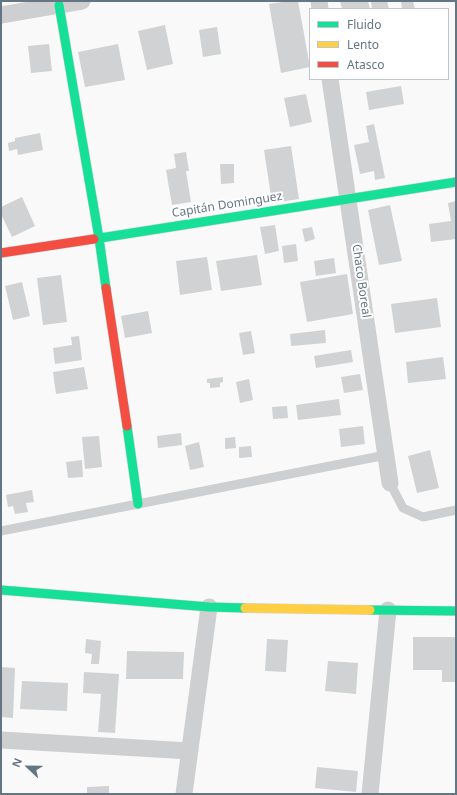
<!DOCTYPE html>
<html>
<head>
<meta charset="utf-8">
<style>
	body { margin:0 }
	#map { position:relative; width:457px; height:795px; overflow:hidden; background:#f9f9f9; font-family:"Noto Sans",sans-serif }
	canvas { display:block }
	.frame { position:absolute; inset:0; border:2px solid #657683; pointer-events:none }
	.legend { position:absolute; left:309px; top:8px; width:140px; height:72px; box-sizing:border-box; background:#fff; border:1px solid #c1c8cd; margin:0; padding:5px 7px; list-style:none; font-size:12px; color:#657683 }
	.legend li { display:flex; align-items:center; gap:8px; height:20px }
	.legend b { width:20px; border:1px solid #c1c8cd }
	.north { position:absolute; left:8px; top:747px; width:40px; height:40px; -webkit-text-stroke:3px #fff; paint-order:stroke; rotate:292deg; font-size:11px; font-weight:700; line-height:16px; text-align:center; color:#657683 }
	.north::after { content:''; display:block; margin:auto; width:14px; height:18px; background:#657683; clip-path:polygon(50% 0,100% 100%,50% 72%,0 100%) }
</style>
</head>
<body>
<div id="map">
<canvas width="457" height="795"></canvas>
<div class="frame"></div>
<ul class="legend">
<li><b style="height:5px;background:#16e098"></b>Fluido</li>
<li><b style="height:5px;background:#ffcf43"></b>Lento</li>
<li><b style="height:5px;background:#f24e42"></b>Atasco</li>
</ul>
<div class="north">N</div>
</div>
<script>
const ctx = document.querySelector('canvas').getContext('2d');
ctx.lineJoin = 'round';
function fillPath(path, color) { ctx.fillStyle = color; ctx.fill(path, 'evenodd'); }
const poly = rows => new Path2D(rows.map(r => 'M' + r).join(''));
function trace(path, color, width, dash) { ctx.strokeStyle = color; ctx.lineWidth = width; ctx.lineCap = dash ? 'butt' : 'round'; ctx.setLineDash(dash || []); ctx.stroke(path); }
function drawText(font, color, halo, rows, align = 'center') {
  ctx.font = font + ' "Noto Sans",sans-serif'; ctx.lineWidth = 4; ctx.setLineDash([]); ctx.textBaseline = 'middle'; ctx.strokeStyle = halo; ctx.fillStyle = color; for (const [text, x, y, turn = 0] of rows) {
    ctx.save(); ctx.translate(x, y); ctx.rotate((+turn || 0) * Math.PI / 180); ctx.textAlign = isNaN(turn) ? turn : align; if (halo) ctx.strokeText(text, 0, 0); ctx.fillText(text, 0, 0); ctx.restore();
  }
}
const building = poly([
	[289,1,298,1,310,67,281,73,269,4],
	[340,1,368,1,370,9,342,9],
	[371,1,387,1,389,9,372,9],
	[401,1,413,1,415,9,402,9],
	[165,25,173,64,147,70,138,31],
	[217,27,221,54,203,57,199,30],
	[49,44,52,71,31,73,28,46],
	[118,44,125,80,85,87,78,52],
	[401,86,404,104,369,110,366,92],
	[306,94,312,122,290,127,284,98],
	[374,124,385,178,375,180,374,171,360,174,354,145,369,142,366,126],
	[40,133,43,150,18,155,17,149,9,151,8,143,15,141,15,138],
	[291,146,299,199,272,203,264,150],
	[186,152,189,171,186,171,191,202,172,205,166,170,176,168,174,154],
	[220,164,234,164,234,183,221,184],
	[22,197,35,226,12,237,1,214,1,207],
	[456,201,456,239,431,242,429,224,451,221,448,203],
	[390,205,402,261,379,265,368,210],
	[275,225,279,251,265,254,260,227],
	[312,227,315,239,305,242,302,229],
	[296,244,298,261,284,263,282,246],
	[257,255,262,285,221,291,216,261],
	[207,257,212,290,180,295,176,261],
	[334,258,336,273,316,276,314,261],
	[347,274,353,314,307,322,300,282],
	[61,275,67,322,43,325,37,278],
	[22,282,30,316,13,320,5,286],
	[437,298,441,327,395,333,391,304],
	[148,311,152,333,125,338,121,316],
	[325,330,326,343,291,346,290,334],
	[251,331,255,353,243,355,239,333],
	[79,336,82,360,55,364,53,348,72,345,71,337],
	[351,350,353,362,316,368,314,356],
	[443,357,446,379,408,383,406,362],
	[84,367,88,389,56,394,53,372],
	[360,374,363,390,344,393,341,377],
	[223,377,223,382,220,383,220,387,210,388,210,383,207,383,207,379],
	[249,379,253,400,240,403,236,382],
	[339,399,341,415,298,420,296,405],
	[287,406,288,418,273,419,272,407],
	[363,426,365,444,341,447,339,429],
	[181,433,182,445,158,448,157,436],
	[99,436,102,467,85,469,82,437],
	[235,437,236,448,225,449,225,438],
	[199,442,204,467,190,470,185,446],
	[251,446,252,457,239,458,239,447],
	[430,450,439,488,417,493,408,456],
	[82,460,83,477,68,478,66,462],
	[32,490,34,502,26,503,28,512,15,514,13,506,8,507,6,495],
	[413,637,455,637,455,682,442,682,442,670,413,670],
	[86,639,101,641,99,664,91,664,92,654,85,653],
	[267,639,288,640,286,672,265,671],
	[127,651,184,652,183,679,126,679],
	[328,661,358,663,356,694,325,691],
	[1,667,15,668,13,718,1,717],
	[84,672,119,674,115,733,98,732,101,694,83,693],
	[22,681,68,683,67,711,20,709],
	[317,767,358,771,356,792,315,788],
	[109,786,109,794,87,794,87,787]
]);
const lane = poly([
	[390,483,403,508,423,517,456,510],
	[1,531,386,455]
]);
const street = poly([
	[319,1,320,9],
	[1,15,82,1],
	[330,79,390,483],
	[1,740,190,751],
	[184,794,209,607],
	[370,794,388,610]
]);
const fast = poly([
	[59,5,99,238,106,288],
	[94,239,456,182],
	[127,426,138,504],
	[1,590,209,607,245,608],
	[370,610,456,611]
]);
const slow = poly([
	[245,608,370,610]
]);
const jam = poly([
	[1,253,94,239],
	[106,288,127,426]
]);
const streetNames = [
	["Capitán Dominguez",227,205,-9],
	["Chaco Boreal",361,281,82]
];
fillPath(building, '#d0d2d3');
trace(fast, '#d5d6d7', 10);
trace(slow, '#d5d6d7', 10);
trace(jam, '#d5d6d7', 10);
trace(lane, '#cecfd0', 9);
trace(street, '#cecfd0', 17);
trace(fast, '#16e098', 9);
trace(slow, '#ffcf43', 9);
trace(jam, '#f24e42', 9);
drawText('12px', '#657683', '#fff', streetNames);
</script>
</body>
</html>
